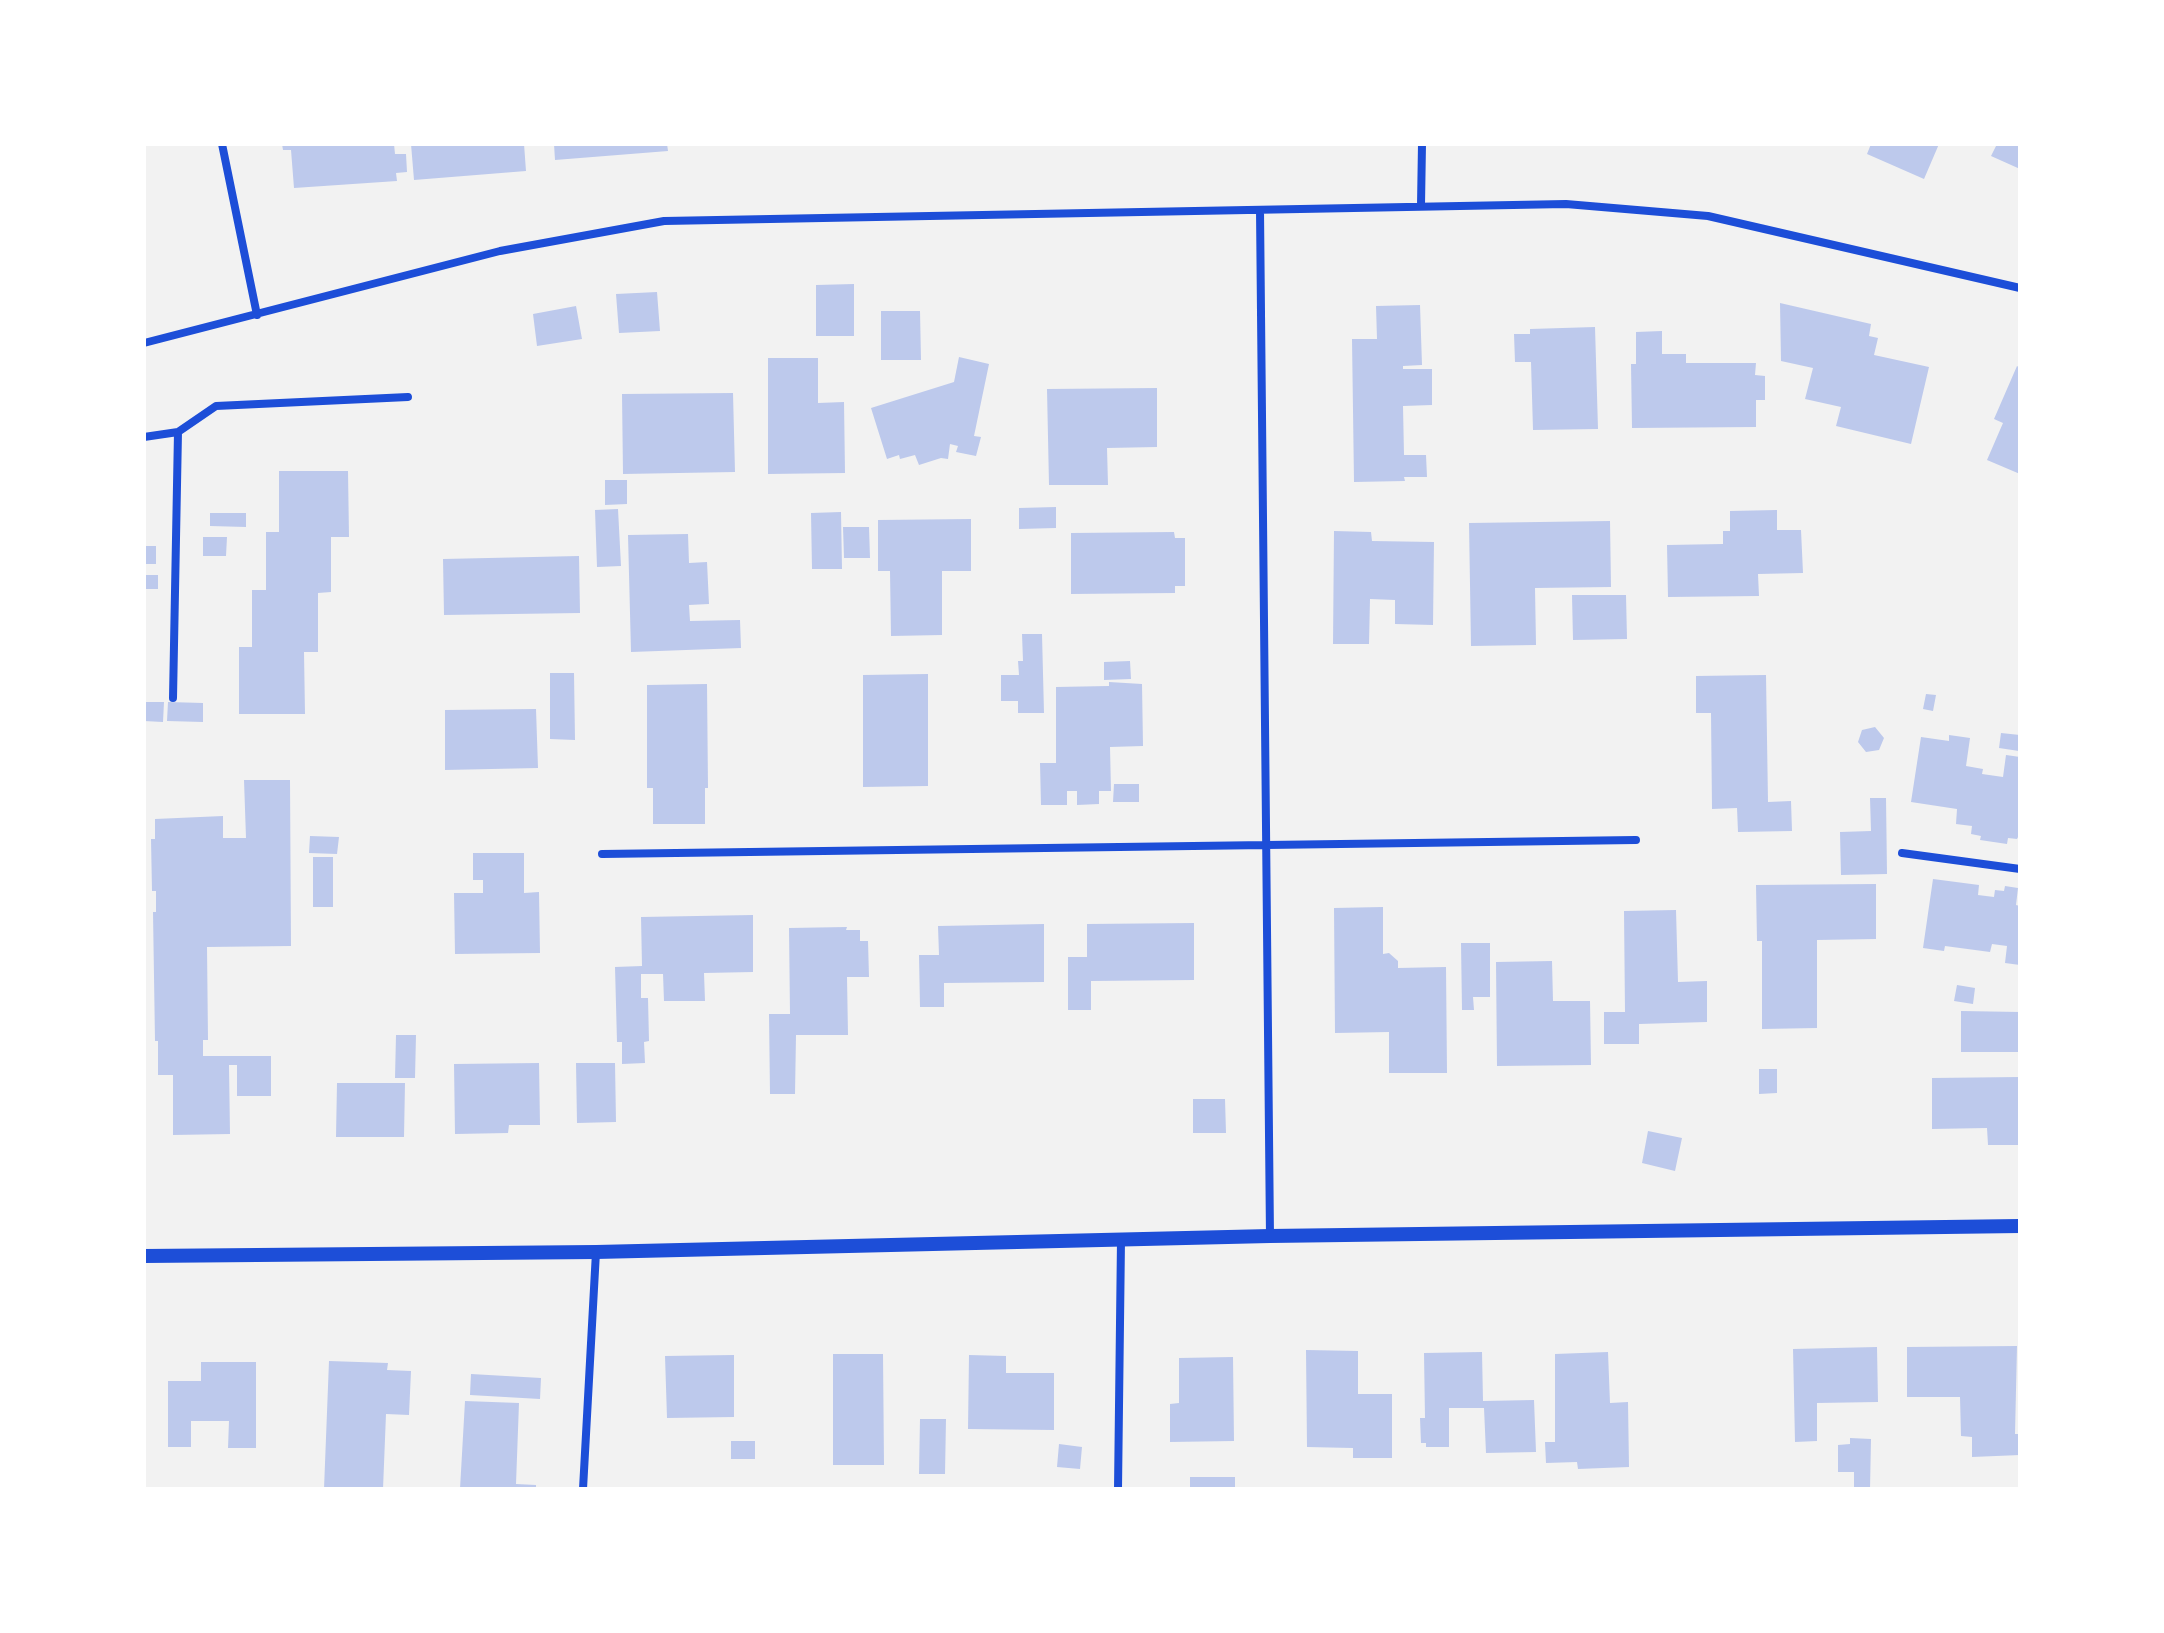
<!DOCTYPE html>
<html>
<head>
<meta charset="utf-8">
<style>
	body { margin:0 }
	#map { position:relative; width:2164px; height:1633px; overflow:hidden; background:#f2f2f2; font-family:Ubuntu,sans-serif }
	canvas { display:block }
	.frame { position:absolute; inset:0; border:146px solid #fff; pointer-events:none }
</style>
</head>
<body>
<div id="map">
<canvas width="2164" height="1633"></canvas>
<div class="frame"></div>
</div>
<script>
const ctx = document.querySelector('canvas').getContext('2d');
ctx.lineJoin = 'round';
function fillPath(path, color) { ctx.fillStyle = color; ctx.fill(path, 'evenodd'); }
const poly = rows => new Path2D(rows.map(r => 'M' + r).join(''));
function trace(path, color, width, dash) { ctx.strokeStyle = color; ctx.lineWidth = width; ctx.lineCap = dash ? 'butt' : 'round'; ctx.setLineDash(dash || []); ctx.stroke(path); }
const building = poly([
	[282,144,394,144,395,154,406,154,407,172,396,173,397,181,294,188,291,150,283,150],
	[411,144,524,144,526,171,414,180],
	[554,144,667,144,668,151,555,160],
	[1871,144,1939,144,1924,179,1867,154],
	[1997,144,2020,144,2020,169,1991,156],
	[854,284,854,336,816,336,816,285],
	[657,292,660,331,619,333,616,294],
	[1780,303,1871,324,1869,336,1878,338,1874,355,1929,367,1911,444,1836,426,1841,407,1805,399,1813,368,1781,361],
	[1420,305,1422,365,1403,366,1403,369,1432,369,1432,405,1403,406,1404,455,1426,455,1427,477,1404,477,1405,481,1354,482,1352,339,1377,339,1376,306],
	[576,306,582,339,537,346,533,314],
	[881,311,920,311,921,360,881,360],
	[1595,327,1598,429,1533,430,1531,362,1515,362,1514,334,1530,334,1530,329],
	[1662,331,1662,354,1686,354,1686,363,1756,363,1755,375,1765,376,1765,400,1756,400,1756,427,1632,428,1631,364,1636,364,1636,332],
	[959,357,989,364,974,436,981,437,976,456,956,452,958,446,950,444,948,459,941,458,919,465,915,455,900,459,899,455,887,459,871,408,954,382],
	[768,358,818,358,818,403,844,402,845,473,768,474],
	[2017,366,2020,368,2020,474,1987,460,2003,423,1994,419],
	[1157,388,1157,447,1107,448,1108,485,1049,485,1047,389],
	[733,393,735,472,623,474,622,394],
	[279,471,348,471,349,537,331,537,331,592,318,593,318,652,304,652,305,714,239,714,239,647,252,647,252,590,266,590,266,532,279,532],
	[605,480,627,480,627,504,605,505],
	[1056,507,1056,528,1019,529,1019,508],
	[618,509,621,566,597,567,595,510],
	[1777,510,1777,530,1801,530,1803,573,1758,574,1759,596,1668,597,1667,545,1723,544,1723,531,1730,531,1730,511],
	[841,512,842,569,812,569,811,513],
	[210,513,246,513,246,527,210,526],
	[971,519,971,571,942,571,942,635,891,636,890,571,878,571,878,520],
	[1610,521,1611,587,1535,588,1536,645,1471,646,1469,523],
	[843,527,869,527,870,558,844,558],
	[1334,531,1371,532,1372,541,1434,542,1433,625,1395,624,1395,600,1370,599,1369,644,1333,644],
	[1174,532,1175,538,1185,538,1185,586,1175,586,1175,593,1071,594,1071,533],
	[688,534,689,563,707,562,709,604,689,605,690,621,740,620,741,648,631,652,628,535],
	[203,537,227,537,226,556,203,556],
	[144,546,156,546,156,564,144,564],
	[579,556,580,613,444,615,443,559],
	[144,575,158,575,158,589,144,589],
	[1572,595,1626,595,1627,639,1573,640],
	[1022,634,1042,634,1044,713,1018,713,1018,701,1001,701,1001,675,1019,675,1018,661,1023,661],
	[1130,661,1131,679,1104,680,1104,662],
	[550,673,574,673,575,740,550,739],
	[928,674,928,786,863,787,863,675],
	[1766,675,1768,802,1791,801,1792,831,1738,832,1737,808,1712,809,1711,713,1696,713,1696,676],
	[1109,682,1142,684,1143,746,1110,747,1111,791,1099,791,1099,804,1077,805,1077,791,1067,791,1067,805,1041,805,1040,763,1056,763,1056,687,1109,686],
	[707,684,708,788,705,788,705,824,653,824,653,788,647,788,647,685],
	[1926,694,1936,695,1933,711,1923,709],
	[144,702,164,702,163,722,144,721],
	[168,702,203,703,203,722,167,721],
	[536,709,538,768,445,770,445,710],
	[1875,727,1884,738,1879,750,1866,752,1858,742,1862,730],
	[2001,733,2020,735,2019,751,1999,748],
	[1949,735,1970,738,1966,766,1983,769,1982,774,2003,777,2006,755,2020,757,2020,833,2017,839,2008,838,2007,844,1980,840,1981,836,1971,834,1972,826,1956,824,1957,809,1911,802,1921,737,1949,741],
	[244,780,290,780,291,946,207,947,208,1040,203,1040,203,1056,271,1056,271,1096,237,1096,237,1065,229,1065,230,1134,173,1135,173,1075,158,1075,158,1041,155,1041,153,912,156,912,156,891,152,891,151,839,155,839,155,819,223,816,223,838,246,838],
	[1114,784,1139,784,1139,802,1113,802],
	[1870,798,1886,798,1887,874,1841,875,1840,832,1871,831],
	[310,836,339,837,337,854,309,853],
	[473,853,524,853,524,893,539,892,540,953,455,954,454,893,483,893,483,880,473,880],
	[313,857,333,857,333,907,313,907],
	[1933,879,1979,885,1978,895,1994,897,1995,890,2004,891,2005,886,2018,888,2016,905,2020,906,2020,965,2005,963,2007,946,1992,944,1990,952,1945,946,1944,951,1923,948],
	[1876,884,1876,939,1817,940,1817,1028,1762,1029,1762,941,1757,941,1756,885],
	[1383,907,1383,954,1389,953,1398,961,1398,968,1446,967,1447,1073,1389,1073,1389,1032,1335,1033,1334,908],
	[1676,910,1678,982,1707,981,1707,1022,1639,1024,1639,1044,1604,1044,1604,1012,1625,1012,1624,911],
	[753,915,753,972,704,973,705,1001,664,1001,663,974,641,974,641,998,648,998,649,1041,644,1042,645,1063,622,1064,622,1042,617,1042,615,967,642,966,641,917],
	[1194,923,1194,980,1091,981,1091,1010,1068,1010,1068,957,1087,957,1087,924],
	[1044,924,1044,982,944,983,944,1007,920,1007,919,955,939,955,938,926],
	[847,927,846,930,860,930,860,941,868,941,869,977,847,977,848,1035,796,1035,795,1094,770,1094,769,1014,790,1014,789,928],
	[1461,943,1490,943,1490,997,1473,997,1474,1010,1462,1010],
	[1552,961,1553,1001,1590,1001,1591,1065,1497,1066,1496,962],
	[1957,985,1975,988,1973,1004,1954,1001],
	[1961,1011,2020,1012,2020,1052,1961,1052],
	[396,1035,416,1035,415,1078,395,1078],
	[539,1063,540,1125,509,1125,508,1133,455,1134,454,1064],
	[576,1063,615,1063,616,1122,577,1123],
	[1759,1069,1777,1069,1777,1093,1759,1094],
	[2020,1077,2020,1145,1988,1145,1987,1128,1932,1129,1932,1078],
	[337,1083,405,1083,404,1137,336,1137],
	[1193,1099,1225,1099,1226,1133,1193,1133],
	[1648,1131,1682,1138,1675,1171,1642,1163],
	[2017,1346,2015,1434,2020,1434,2020,1455,1972,1457,1972,1437,1961,1436,1960,1397,1907,1397,1907,1347],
	[1877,1347,1878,1402,1817,1403,1817,1441,1795,1442,1793,1349],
	[1306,1350,1358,1351,1358,1394,1392,1394,1392,1458,1353,1458,1353,1448,1307,1447],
	[1482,1352,1483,1401,1534,1400,1536,1452,1486,1453,1484,1408,1449,1408,1449,1447,1426,1447,1426,1443,1421,1443,1420,1418,1425,1418,1424,1353],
	[1608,1352,1610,1403,1628,1402,1629,1467,1578,1469,1577,1462,1546,1463,1545,1442,1555,1442,1555,1354],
	[833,1354,883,1354,884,1465,833,1465],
	[734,1355,734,1417,667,1418,665,1356],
	[969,1355,1006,1356,1006,1373,1054,1373,1054,1430,968,1429],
	[1233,1357,1234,1441,1170,1442,1170,1404,1179,1403,1179,1358],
	[329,1361,388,1363,387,1370,411,1371,409,1415,386,1414,383,1489,324,1489],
	[201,1362,256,1362,256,1448,228,1448,229,1421,191,1421,191,1447,168,1447,168,1381,201,1381],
	[471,1374,541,1378,540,1399,470,1395],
	[465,1401,519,1403,516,1484,536,1485,536,1489,460,1489],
	[920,1419,946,1419,945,1474,919,1474],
	[1850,1438,1871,1439,1870,1489,1854,1489,1854,1472,1838,1472,1838,1445,1850,1444],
	[731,1441,755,1441,755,1459,731,1459],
	[1059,1444,1082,1447,1080,1469,1057,1467],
	[1190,1477,1235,1477,1235,1489,1190,1489]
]);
const minor = poly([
	[222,144,257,315],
	[1421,205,1422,144],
	[1260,210,1270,1236],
	[144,343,500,251,664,221,1566,204,1708,216,2020,288],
	[144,437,178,432,216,406,408,397],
	[173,698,178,432],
	[1902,853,2020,869],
	[602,854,1636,840],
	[583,1489,596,1252],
	[1118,1489,1121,1240]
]);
const tertiary = poly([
	[144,1256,596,1252,1270,1236,2020,1226]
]);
fillPath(building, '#bdc9ec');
trace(minor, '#1d4ed8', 8);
trace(tertiary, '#1d4ed8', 14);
</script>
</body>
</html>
